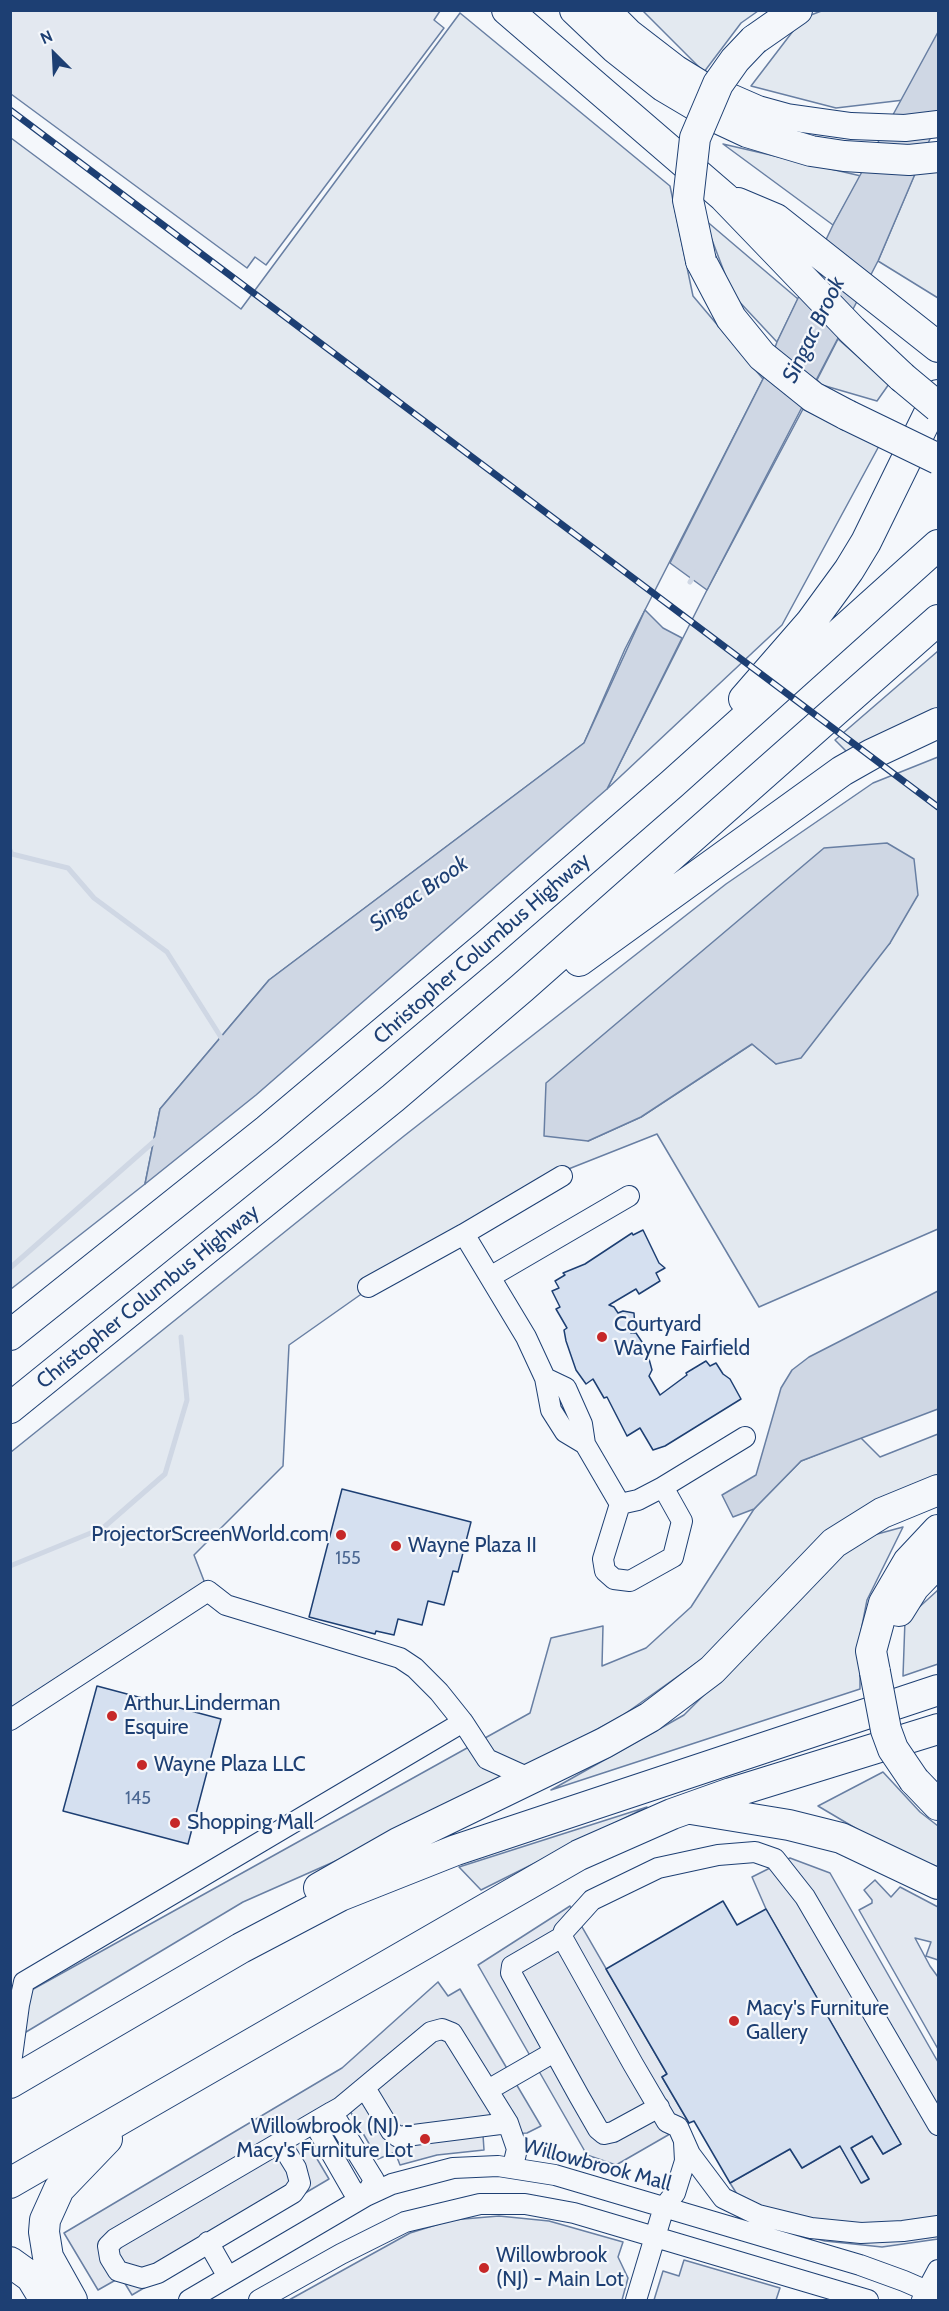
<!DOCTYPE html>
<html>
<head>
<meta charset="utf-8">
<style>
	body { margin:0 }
	#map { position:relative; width:949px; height:2311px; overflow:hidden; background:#f4f7fb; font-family:Cabin,sans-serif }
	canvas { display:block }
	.frame { position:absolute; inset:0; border:12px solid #1d3f73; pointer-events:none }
	.north { position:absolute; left:24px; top:24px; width:60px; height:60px; -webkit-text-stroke:4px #f4f7fb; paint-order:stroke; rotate:336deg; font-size:16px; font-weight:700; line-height:24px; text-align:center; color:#1d3f73 }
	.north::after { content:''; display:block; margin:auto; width:21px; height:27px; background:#1d3f73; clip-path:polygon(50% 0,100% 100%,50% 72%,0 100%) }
</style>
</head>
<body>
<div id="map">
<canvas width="949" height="2311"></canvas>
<div class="frame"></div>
<div class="north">N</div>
</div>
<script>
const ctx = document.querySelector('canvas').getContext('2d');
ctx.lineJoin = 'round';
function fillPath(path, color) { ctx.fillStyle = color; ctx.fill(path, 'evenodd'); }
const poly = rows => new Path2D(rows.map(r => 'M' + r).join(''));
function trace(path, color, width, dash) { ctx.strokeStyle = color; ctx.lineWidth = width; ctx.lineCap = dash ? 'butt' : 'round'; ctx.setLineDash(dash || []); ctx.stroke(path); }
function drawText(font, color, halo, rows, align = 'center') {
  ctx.font = font + ' Cabin,sans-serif'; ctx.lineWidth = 4.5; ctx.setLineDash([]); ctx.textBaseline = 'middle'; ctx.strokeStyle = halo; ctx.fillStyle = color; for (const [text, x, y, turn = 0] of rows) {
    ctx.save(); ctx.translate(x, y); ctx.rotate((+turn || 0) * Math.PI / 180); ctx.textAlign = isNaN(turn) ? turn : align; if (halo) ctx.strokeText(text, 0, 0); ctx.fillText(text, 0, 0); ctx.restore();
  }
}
const green = poly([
	[824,10,938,11,938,96,836,108,751,86,803,18,824,10],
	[643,11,758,11,741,23,704,72,643,11],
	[460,13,670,186,693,296,763,379,625,649,584,743,269,980,160,1109,145,1184,11,1289,11,138,241,309,460,13],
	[723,144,861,176,833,225,723,144],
	[938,168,938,298,878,261,916,171,938,168],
	[704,219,798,299,777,342,733,295,704,219],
	[838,339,889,384,877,401,822,385,817,380,838,339],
	[803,409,879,446,782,625,607,789,707,590,803,409],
	[938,651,938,711,849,754,835,740,938,651],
	[938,757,938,1229,759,1307,657,1134,528,1185,404,1264,289,1345,283,1466,194,1555,206,1586,11,1710,11,1452,404,1136,726,884,873,783,938,757],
	[890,943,776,1064,752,1044,641,1117,588,1141,890,943],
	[938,1434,938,1475,909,1486,705,1657,622,1716,433,1818,243,1902,11,2041,10,2002,530,1713,551,1638,603,1626,602,1666,646,1648,691,1607,754,1509,801,1461,860,1437,880,1457,938,1434],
	[903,1527,867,1600,860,1636,860,1689,551,1790,684,1715,859,1539,903,1527],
	[938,1590,938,1664,903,1676,905,1620,938,1590],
	[883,1772,920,1812,938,1826,938,1867,889,1848,818,1806,883,1772],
	[647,1807,481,1890,459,1867,647,1807]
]);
const parking = poly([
	[440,11,434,20,444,28,266,265,255,257,247,268,11,94,11,11,440,11],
	[790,1858,830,1873,938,2062,938,2239,882,2247,825,2241,755,2223,730,2183,790,2149,802,2168,840,2146,862,2183,869,2179,851,2148,872,2136,883,2154,901,2144,766,1909,752,1877,790,1858],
	[875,1880,891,1897,900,1887,938,1907,938,1960,926,1956,931,1942,915,1938,930,1966,938,1977,938,2049,859,1910,872,1903,872,1900,864,1890,875,1880],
	[570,1906,667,2074,662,2077,689,2123,616,2165,587,2155,478,1965,570,1906],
	[438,1982,448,1996,460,1989,541,2126,527,2133,483,2135,484,2150,437,2155,400,2165,395,2152,378,2159,350,2111,361,2103,304,2137,329,2179,132,2295,121,2277,98,2290,64,2233,342,2068,438,1982],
	[499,2216,549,2221,623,2242,618,2257,628,2278,622,2300,289,2300,410,2233,452,2220,499,2216],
	[684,2260,780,2288,776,2300,654,2300,663,2271,679,2276,684,2260]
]);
const water = poly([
	[938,32,938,120,878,261,707,590,670,563,763,379,777,342,833,225,938,32],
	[645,610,663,628,682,638,607,789,256,1095,145,1184,160,1109,269,980,584,743,645,610],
	[887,843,914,859,918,895,890,943,801,1058,776,1064,752,1044,641,1117,588,1141,544,1136,546,1083,824,848,887,843],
	[938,1291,938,1409,801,1461,754,1509,733,1517,722,1495,756,1475,781,1388,792,1370,809,1357,938,1291]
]);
const stream = poly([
	[690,582,696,572],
	[10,850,12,854,68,868,94,898,167,952,224,1042],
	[10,1268,158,1138],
	[10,1566,103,1528,165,1474,187,1400,181,1337]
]);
const building = poly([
	[643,1230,659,1263,665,1268,656,1273,660,1281,639,1294,636,1289,609,1305,614,1307,618,1313,623,1311,634,1313,635,1330,631,1333,636,1333,646,1348,652,1370,649,1376,660,1395,687,1375,686,1373,706,1361,710,1366,716,1363,723,1374,730,1379,741,1399,665,1446,653,1450,640,1428,627,1436,607,1397,604,1398,593,1379,586,1384,576,1370,566,1341,564,1330,567,1328,556,1309,560,1307,552,1291,559,1288,555,1281,565,1275,563,1273,585,1264,632,1233,633,1235,643,1230],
	[342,1489,471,1522,458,1572,453,1571,444,1605,428,1601,422,1625,398,1619,394,1635,376,1631,375,1634,309,1617,342,1489],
	[97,1686,221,1719,188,1844,63,1811,97,1686],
	[723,1901,737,1925,766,1909,901,2144,883,2154,872,2136,851,2148,869,2179,861,2183,840,2146,802,2168,790,2149,730,2183,694,2121,689,2123,662,2077,667,2074,606,1969,723,1901]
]);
const minor = poly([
	[464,1234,562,1176],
	[490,1277,629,1196],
	[368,1287,464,1234,526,1337,545,1378,551,1410,565,1432,585,1444,620,1504,603,1559,605,1571,614,1579,630,1581,673,1557,682,1521,663,1487,745,1437],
	[545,1378,566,1388,582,1424,585,1444],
	[620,1504,638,1500,663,1487],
	[10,1720,208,1591,226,1605,400,1658,415,1668,439,1692,463,1722,487,1759,529,1778],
	[562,1937,512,1966,511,1973,579,2096,598,2129,604,2134,613,2132,659,2107],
	[10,2071,19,2005,24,1982,463,1722],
	[365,2088,391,2131,398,2137,508,2123],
	[488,2090,554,2052],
	[314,2123,353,2191,366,2196,374,2180,332,2112],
	[938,2125,805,1897,775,1859,755,1852,718,1855,658,1868,592,1900,564,1931,562,1937,633,2064,667,2122,678,2127,690,2154,723,2198,758,2215,811,2228,861,2233,903,2231,938,2226],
	[280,2142,296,2168,300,2183,293,2193,158,2273,142,2278,118,2271,110,2258,108,2246,115,2239,332,2112,341,2107,431,2032,442,2029,452,2033,508,2123,517,2149,513,2166],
	[208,2242,228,2277],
	[189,2300,366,2196,392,2184,453,2168,498,2166,555,2175,860,2265,904,2281,927,2291,938,2300],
	[259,2300,341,2254,405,2222,480,2204,525,2204,574,2213,868,2300],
	[636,2300,664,2207,675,2193,685,2161,684,2142],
	[922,2300,938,2270]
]);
const major = poly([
	[607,10,629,32,677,69,703,85,758,109,787,117,851,126,905,128,938,124]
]);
const highway = poly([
	[507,10,724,197,852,330,902,377],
	[575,10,615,48,663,86,717,118,747,132,811,151,844,156,909,160,938,157],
	[754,40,797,10],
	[738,203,776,219,938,347],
	[701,261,731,318,762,356,813,397,847,415],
	[744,699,811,622,849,570,866,542,938,395],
	[579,961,842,771,872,754,938,723],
	[10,1335,267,1130,488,944,672,784,938,545],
	[10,1408,393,1098,522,988,938,620],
	[899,1611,914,1587,938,1562],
	[875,1672,871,1651,884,1603,908,1562,938,1530],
	[914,1780,938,1805],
	[691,1809,789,1825,841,1838,938,1884],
	[319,1888,398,1843,604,1743,650,1717,712,1670,834,1543,882,1513,938,1490],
	[10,2083,241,1948,340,1896,456,1850,938,1690],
	[10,2183,579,1855,672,1814,731,1793,938,1729],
	[10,2262,31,2277,45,2300],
	[72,2300,48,2257,44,2232,45,2220,59,2189,107,2139]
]);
const rail = poly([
	[10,110,938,807]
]);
const highwayBridge = poly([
	[701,261,688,200,695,138,718,84,735,60,754,40],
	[902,377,938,407],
	[847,415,938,459],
	[875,1672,886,1730,893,1749,914,1780]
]);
const markers = [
	[602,1337,6,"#c62828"],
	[341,1535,6,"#c62828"],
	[396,1546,6,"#c62828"],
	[112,1716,6,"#c62828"],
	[142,1765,6,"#c62828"],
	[175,1823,6,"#c62828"],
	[734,2021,6,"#c62828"],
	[425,2139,6,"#c62828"],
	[484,2268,6,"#c62828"]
];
const numberNames = [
	["155",348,1559],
	["145",138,1799]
];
const streetNames = [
	["Christopher Columbus Highway",482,949,-41],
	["Christopher Columbus Highway",148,1297,-39],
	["Willowbrook Mall",597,2165,15]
];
const poiNames = [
	["Courtyard",614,1325],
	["Wayne Fairfield",614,1349],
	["ProjectorScreenWorld.com",329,1535,"right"],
	["Wayne Plaza II",408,1546],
	["Arthur Linderman",124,1704],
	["Esquire",124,1728],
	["Wayne Plaza LLC",154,1765],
	["Shopping Mall",187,1823],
	["Macy's Furniture",746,2009],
	["Gallery",746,2033],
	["Willowbrook (NJ) -",413,2127,"right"],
	["Macy's Furniture Lot",413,2151,"right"],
	["Willowbrook",496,2256],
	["(NJ) - Main Lot",496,2280]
];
const waterNames = [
	["Singac Brook",814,330,-64],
	["Singac Brook",419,894,-35]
];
fillPath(green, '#e3e9f0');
trace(green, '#687fa3', 1.5);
fillPath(parking, '#e3e8f0');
trace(parking, '#687fa3', 1.5);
fillPath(water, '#cfd7e4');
trace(water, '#687fa3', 1.5);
trace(stream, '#cfd7e4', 5);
fillPath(building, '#d5e0f0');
trace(building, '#1d3f73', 1.5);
trace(minor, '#1d3f73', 22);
trace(major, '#1d3f73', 28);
trace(highway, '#1d3f73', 32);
trace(minor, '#f4f7fb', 20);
trace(major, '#f4f7fb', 26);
trace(highway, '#f4f7fb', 30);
trace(rail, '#1d3f73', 7);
trace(rail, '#f4f7fb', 4.5, [14]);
trace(highwayBridge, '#1d3f73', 32, []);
trace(highwayBridge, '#f4f7fb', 30);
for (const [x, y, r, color] of markers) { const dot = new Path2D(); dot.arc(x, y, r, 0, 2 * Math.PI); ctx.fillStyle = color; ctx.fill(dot); trace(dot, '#f4f7fb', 2); }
drawText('18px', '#4b6792', null, numberNames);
drawText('21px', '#1d3f73', '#f4f7fb', streetNames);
drawText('21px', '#1d3f73', '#f4f7fb', poiNames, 'left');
drawText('italic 22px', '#1d3f73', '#f4f7fb', waterNames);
</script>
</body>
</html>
